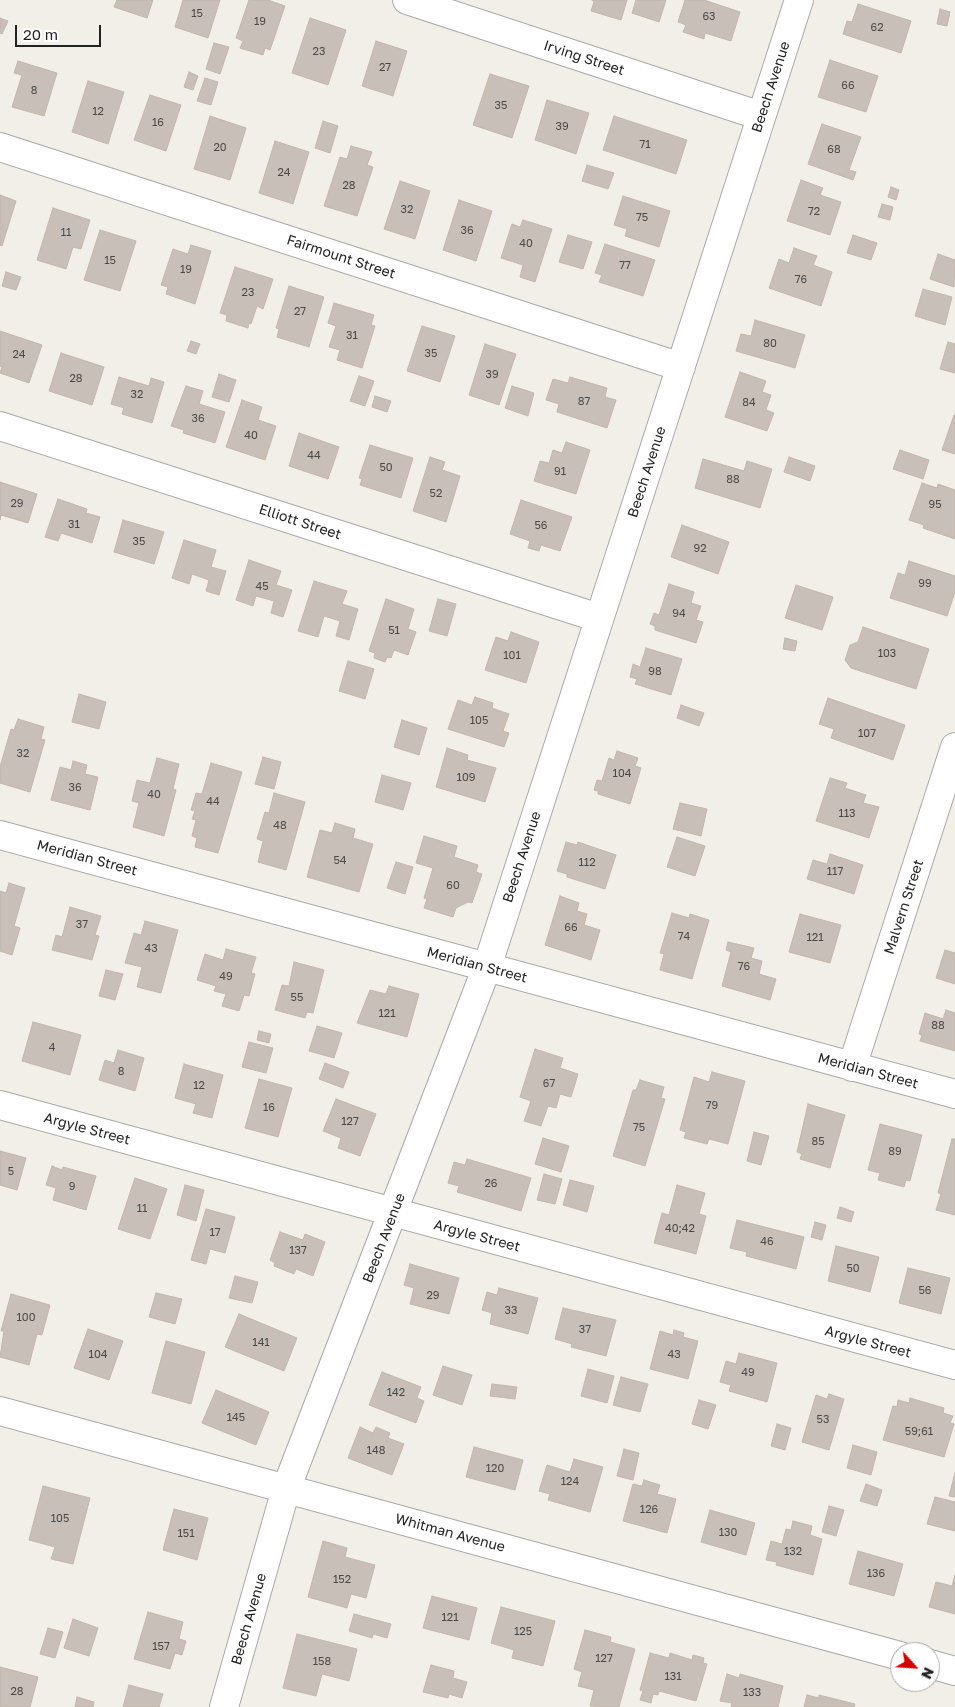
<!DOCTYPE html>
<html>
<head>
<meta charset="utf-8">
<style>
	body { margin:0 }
	#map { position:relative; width:955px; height:1707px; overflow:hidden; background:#f2efe9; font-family:"Golos Text",sans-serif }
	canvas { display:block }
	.north { position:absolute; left:890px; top:1642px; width:50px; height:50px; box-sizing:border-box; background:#fff; border:1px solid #a7a7a7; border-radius:50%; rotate:116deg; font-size:14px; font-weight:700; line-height:20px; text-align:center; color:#222 }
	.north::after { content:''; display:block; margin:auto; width:18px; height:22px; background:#d40000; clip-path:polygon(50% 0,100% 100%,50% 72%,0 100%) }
	.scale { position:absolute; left:15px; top:25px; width:86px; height:22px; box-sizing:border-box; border:2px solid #222; border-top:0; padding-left:6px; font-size:15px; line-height:18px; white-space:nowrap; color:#222; -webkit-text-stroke:4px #fff; paint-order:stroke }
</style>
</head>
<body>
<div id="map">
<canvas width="955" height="1707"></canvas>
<div class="north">N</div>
<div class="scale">20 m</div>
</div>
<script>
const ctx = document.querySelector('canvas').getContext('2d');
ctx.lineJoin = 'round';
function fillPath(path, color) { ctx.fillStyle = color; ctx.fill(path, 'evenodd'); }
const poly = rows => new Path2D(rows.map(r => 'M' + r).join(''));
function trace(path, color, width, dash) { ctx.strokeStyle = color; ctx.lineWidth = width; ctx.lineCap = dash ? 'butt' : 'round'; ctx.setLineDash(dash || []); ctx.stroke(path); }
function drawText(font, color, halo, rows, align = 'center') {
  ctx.font = font + ' "Golos Text",sans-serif'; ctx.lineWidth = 4.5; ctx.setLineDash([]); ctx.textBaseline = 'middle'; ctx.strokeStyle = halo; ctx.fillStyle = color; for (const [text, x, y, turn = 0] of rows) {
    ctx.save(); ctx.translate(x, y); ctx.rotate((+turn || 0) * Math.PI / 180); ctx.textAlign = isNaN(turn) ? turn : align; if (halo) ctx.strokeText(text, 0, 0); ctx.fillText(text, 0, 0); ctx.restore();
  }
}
const building = poly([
	[117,0,153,0,147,18,114,7,117,0],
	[183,0,220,0,208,38,175,27,183,0],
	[249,0,268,0,285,6,270,50,265,48,263,55,240,48,243,41,236,38,249,0],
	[592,0,627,0,621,20,591,11,594,2,592,0],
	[636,0,666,0,659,22,632,13,636,0],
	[685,0,704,0,740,12,731,41,705,33,704,39,683,32,686,25,678,22,685,0],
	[858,4,911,21,901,53,843,34,847,21,852,22,858,4],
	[940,9,950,12,947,26,937,24,940,9],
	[0,18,8,21,2,34,0,33,0,18],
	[310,18,346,30,328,85,292,73,310,18],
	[376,41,407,51,393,96,362,86,376,41],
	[214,43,229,47,220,74,206,69,214,43],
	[830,60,878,76,866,112,818,97,830,60],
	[18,61,57,73,44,116,12,107,22,75,14,73,18,61],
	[189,72,198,76,193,90,184,87,189,72],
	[490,74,529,86,512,138,473,125,490,74],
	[205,78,218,82,211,105,197,101,205,78],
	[88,81,124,92,108,144,72,132,88,81],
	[150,95,181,105,166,151,134,140,150,95],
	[547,100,589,113,576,154,535,140,547,100],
	[210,116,246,128,230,180,194,169,210,116],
	[614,116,687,140,676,174,603,150,614,116],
	[323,121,338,126,330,153,315,148,323,121],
	[822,124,861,137,849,170,856,172,853,180,808,164,822,124],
	[275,141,309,152,293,204,259,193,275,141],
	[351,146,372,152,367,165,373,167,357,216,324,206,340,157,347,159,351,146],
	[587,165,614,173,608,189,582,181,587,165],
	[801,180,823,188,820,195,841,202,830,235,787,221,801,180],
	[400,181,430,191,415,239,384,229,400,181],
	[891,187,899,190,896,200,888,197,891,187],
	[0,195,16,201,2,246,0,245,0,195],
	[623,196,670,211,659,247,625,236,627,229,614,225,623,196],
	[459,200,492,211,476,261,443,250,459,200],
	[882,204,893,207,890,220,878,217,882,204],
	[53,208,90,220,81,249,73,247,66,269,37,260,53,208],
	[523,220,552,229,535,282,520,277,523,265,501,258,512,224,520,227,523,220],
	[100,230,136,241,120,291,84,280,100,230],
	[568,235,592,242,583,269,559,262,568,235],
	[853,235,877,243,871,260,847,253,853,235],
	[605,244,655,260,643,296,599,282,602,275,595,273,605,244],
	[191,245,211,251,195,304,166,294,168,287,161,285,173,249,188,254,191,245],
	[794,248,817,256,813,265,832,272,821,306,769,288,779,259,789,263,794,248],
	[938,254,955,260,954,287,930,279,938,254],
	[235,267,273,279,263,309,257,306,251,324,249,323,248,328,226,321,227,315,220,313,235,267],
	[6,272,21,277,16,290,2,286,6,272],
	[289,286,324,297,309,347,277,337,279,329,276,328,289,286],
	[923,289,952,297,945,325,915,316,923,289],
	[334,303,374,315,371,325,375,326,362,368,337,360,340,350,329,347,336,326,328,323,334,303],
	[755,320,805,335,795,368,736,351,741,334,751,336,755,320],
	[422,326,455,336,440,382,407,371,422,326],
	[0,331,42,345,29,383,0,373,2,367,0,366,0,331],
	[191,341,200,344,196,354,187,351,191,341],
	[948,342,955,344,955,373,940,369,948,342],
	[485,344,516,354,499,405,469,395,485,344],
	[61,353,104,367,92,405,49,391,61,353],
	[740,372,766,381,762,392,771,395,766,410,774,413,767,431,725,417,740,372],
	[219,374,236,380,229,402,212,397,219,374],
	[359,376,374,381,365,406,350,401,359,376],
	[119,377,149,386,151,378,164,382,152,423,122,414,124,408,111,404,119,377],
	[570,377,607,388,605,397,616,400,607,428,557,412,559,404,546,400,553,379,568,383,570,377],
	[186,386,203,391,199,404,225,412,215,443,183,433,184,430,171,426,186,386],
	[512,386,534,393,528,416,505,408,512,386],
	[375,396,391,401,387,412,372,407,375,396],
	[242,400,262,407,258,420,276,426,265,460,226,447,242,400],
	[954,415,955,416,955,454,942,450,954,415],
	[299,433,339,447,328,479,289,466,299,433],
	[566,442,590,450,576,494,534,481,540,461,549,463,553,450,562,453,566,442],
	[370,445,413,458,401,498,360,485,362,479,359,478,370,445],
	[900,450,929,460,923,479,893,469,900,450],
	[430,457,445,462,442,470,460,476,446,522,413,511,430,457],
	[789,457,815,466,810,481,784,472,789,457],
	[703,459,744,471,747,461,772,469,760,508,695,488,703,459],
	[0,482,37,494,28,523,1,515,0,520,0,482],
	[922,483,937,488,938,484,955,490,955,539,923,528,924,525,909,520,922,483],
	[58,499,87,509,86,513,100,517,92,543,61,533,58,541,45,537,58,499],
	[521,500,572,517,560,551,541,545,539,551,528,548,530,541,510,534,521,500],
	[123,520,164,532,154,564,114,552,123,520],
	[682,525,729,542,718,574,671,557,682,525],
	[184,540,216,550,211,567,226,571,219,595,206,591,209,580,192,574,189,584,172,578,184,540],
	[249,560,281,571,276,585,292,590,283,617,271,613,274,601,256,596,253,606,236,600,249,560],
	[909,561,955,576,955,592,947,616,890,598,898,573,905,575,909,561],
	[314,581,347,591,342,604,358,609,349,640,336,636,340,621,324,616,318,637,298,631,314,581],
	[669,584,694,592,691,603,701,606,696,620,703,622,696,643,655,630,655,626,650,624,654,613,659,615,669,584],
	[796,585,833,597,822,630,785,618,796,585],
	[386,599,414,609,408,629,416,632,408,655,394,650,391,658,387,657,385,662,374,658,375,653,369,651,386,599],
	[438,599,456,604,447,636,429,631,438,599],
	[863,627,929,649,916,689,851,668,845,660,850,645,858,642,863,627],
	[511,632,539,642,526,683,485,670,496,637,508,641,511,632],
	[785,638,797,641,795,651,783,649,785,638],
	[646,648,682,659,671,695,635,684,637,679,630,677,633,664,640,667,646,648],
	[348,661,374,669,365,699,339,691,348,661],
	[79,694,106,702,99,729,72,722,79,694],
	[475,697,493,703,492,708,509,714,503,731,509,733,504,747,448,729,458,700,472,705,475,697],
	[828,698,905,725,893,760,831,738,834,729,819,724,828,698],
	[681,705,704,713,699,726,677,718,681,705],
	[18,719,44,727,41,739,45,740,30,792,0,783,0,767,11,729,14,730,18,719],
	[402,720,427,728,419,755,394,747,402,720],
	[447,748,468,755,467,760,496,768,485,802,436,787,447,748],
	[617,751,638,758,635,766,641,768,630,804,598,794,598,791,594,790,597,780,602,781,609,758,614,760,617,751],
	[263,757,281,762,274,789,255,784,263,757],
	[157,758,179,764,173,789,176,790,164,836,133,827,139,803,132,801,137,780,150,783,157,758],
	[73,761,87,765,85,774,98,777,90,810,51,800,60,767,71,770,73,761],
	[211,763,242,772,218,853,195,847,197,838,192,836,196,820,192,819,195,811,191,810,196,793,202,794,211,763],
	[382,775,411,783,403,810,375,802,382,775],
	[830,778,847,783,845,788,866,795,863,803,879,807,869,838,816,821,830,778],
	[274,793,305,802,286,870,258,862,263,841,257,839,265,812,269,813,274,793],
	[680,803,707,809,701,836,673,829,680,803],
	[335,823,355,829,353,838,373,844,359,892,307,877,320,830,332,833,335,823],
	[424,836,457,846,454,857,478,865,476,872,482,874,472,903,468,902,456,908,453,917,424,908,427,899,424,898,433,868,416,863,424,836],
	[677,837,705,846,695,876,667,867,677,837],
	[566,842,577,845,578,842,616,855,605,889,567,877,567,874,557,871,566,842],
	[830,854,863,865,854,894,807,879,813,860,827,864,830,854],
	[396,862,413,867,405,894,387,888,396,862],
	[9,883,25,888,14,926,20,928,12,955,0,951,0,891,6,893,9,883],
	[560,896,579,903,577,911,587,914,584,925,600,930,591,960,545,945,560,896],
	[70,907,101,916,95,935,99,936,92,960,52,950,56,935,62,937,70,907],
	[672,913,689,918,690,914,709,920,692,979,660,970,664,954,660,953,672,913],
	[800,914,841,925,830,963,789,952,800,914],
	[145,921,178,930,161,993,137,987,142,967,125,963,134,933,141,935,145,921],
	[728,942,754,948,751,958,762,961,759,974,776,979,770,1000,722,986,731,952,726,950,728,942],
	[226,949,256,957,251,973,255,974,249,996,244,995,239,1011,222,1006,226,994,214,991,216,986,197,980,205,954,223,960,226,949],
	[945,950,955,953,955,984,936,978,945,950],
	[294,962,324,970,313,1013,307,1012,305,1018,275,1010,282,985,289,986,294,962],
	[106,970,123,974,115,1000,99,996,106,970],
	[389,986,419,994,407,1037,357,1023,370,990,386,994,389,986],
	[946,1010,955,1013,955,1051,920,1041,922,1035,919,1034,925,1013,943,1019,946,1010],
	[33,1022,81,1035,70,1075,22,1061,33,1022],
	[317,1026,342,1033,334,1058,309,1051,317,1026],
	[259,1031,271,1034,269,1043,257,1040,259,1031],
	[249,1042,273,1048,266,1073,242,1067,249,1042],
	[535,1049,563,1058,560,1068,578,1074,571,1097,560,1094,556,1108,548,1106,541,1126,524,1121,531,1101,520,1097,535,1049],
	[118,1050,144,1058,135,1091,99,1080,105,1060,114,1063,118,1050],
	[325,1063,349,1072,343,1088,319,1079,325,1063],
	[184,1064,223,1075,212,1118,193,1113,196,1104,175,1098,184,1064],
	[712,1072,745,1081,728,1144,709,1139,707,1144,684,1138,686,1132,680,1130,694,1077,709,1082,712,1072],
	[259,1079,292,1088,278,1137,245,1128,259,1079],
	[640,1080,664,1087,661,1098,665,1099,645,1166,613,1156,633,1090,636,1090,640,1080],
	[336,1099,376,1114,360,1156,338,1148,341,1138,323,1131,336,1099],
	[808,1104,845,1115,830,1168,800,1159,802,1154,797,1152,808,1104],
	[880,1124,922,1135,910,1181,906,1180,904,1187,878,1180,880,1173,868,1170,880,1124],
	[754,1132,769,1136,761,1165,747,1161,754,1132],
	[543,1138,569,1146,561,1172,535,1164,543,1138],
	[952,1139,955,1139,955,1215,936,1210,941,1194,938,1193,952,1139],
	[0,1151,26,1158,17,1190,0,1185,0,1151],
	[467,1159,531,1178,521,1211,457,1192,459,1186,448,1183,454,1162,465,1165,467,1159],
	[52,1166,62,1170,63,1167,96,1176,86,1210,53,1200,56,1188,46,1185,52,1166],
	[544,1174,562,1179,555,1204,537,1200,544,1174],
	[135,1178,167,1189,150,1239,118,1229,135,1178],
	[570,1180,594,1186,587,1212,563,1205,570,1180],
	[185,1185,204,1190,196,1221,177,1215,185,1185],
	[677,1185,705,1193,699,1214,706,1216,696,1254,654,1243,662,1213,669,1215,677,1185],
	[840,1207,854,1212,851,1222,837,1218,840,1207],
	[206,1209,235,1217,225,1253,210,1249,206,1264,191,1260,206,1209],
	[737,1220,804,1237,796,1269,746,1256,747,1252,730,1248,737,1220],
	[815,1222,826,1225,822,1240,811,1237,815,1222],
	[280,1232,303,1240,305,1234,325,1242,313,1276,296,1269,294,1274,274,1266,275,1263,270,1260,280,1232],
	[836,1246,879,1257,870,1292,828,1281,836,1246],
	[410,1264,459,1278,449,1314,410,1304,414,1288,404,1285,410,1264],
	[908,1268,950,1278,941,1314,899,1303,908,1268],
	[235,1276,258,1282,252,1303,229,1298,235,1276],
	[499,1288,538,1298,528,1334,490,1324,492,1313,482,1310,487,1292,497,1295,499,1288],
	[156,1293,182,1299,175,1324,149,1317,156,1293],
	[11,1294,50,1305,42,1335,37,1334,29,1365,0,1357,4,1331,1,1331,11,1294],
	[563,1308,616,1320,606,1356,571,1347,572,1344,555,1339,563,1308],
	[239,1314,297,1338,284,1371,225,1347,239,1314],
	[88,1329,123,1341,109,1380,74,1368,88,1329],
	[674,1330,684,1333,683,1337,698,1341,688,1379,650,1369,660,1331,673,1335,674,1330],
	[166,1341,205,1352,191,1404,152,1393,166,1341],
	[739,1353,777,1363,767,1402,729,1391,731,1385,720,1382,726,1361,736,1364,739,1353],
	[443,1366,472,1375,462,1405,433,1395,443,1366],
	[588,1369,614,1376,607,1403,581,1396,588,1369],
	[382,1372,421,1387,417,1398,424,1401,416,1423,369,1405,382,1372],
	[621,1377,648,1384,640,1412,613,1405,621,1377],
	[492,1384,517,1387,515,1399,490,1396,492,1384],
	[216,1390,269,1412,256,1445,202,1423,216,1390],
	[829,1394,844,1399,829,1450,802,1442,816,1395,827,1399,829,1394],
	[910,1398,944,1408,943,1413,953,1416,950,1423,954,1424,944,1457,883,1440,893,1406,897,1407,898,1400,909,1403,910,1398],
	[699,1400,716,1405,708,1429,692,1424,699,1400],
	[777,1424,791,1428,785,1450,771,1446,777,1424],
	[360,1427,373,1433,376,1427,390,1433,388,1438,404,1444,392,1475,348,1458,360,1427],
	[853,1445,877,1452,871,1475,847,1468,853,1445],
	[474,1447,523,1460,515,1490,466,1477,474,1447],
	[624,1449,639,1453,633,1480,617,1476,624,1449],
	[574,1459,603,1467,590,1512,548,1500,550,1494,539,1491,547,1465,570,1472,574,1459],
	[955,1473,955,1497,949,1496,955,1473],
	[644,1480,660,1485,657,1494,676,1499,667,1533,623,1521,633,1484,642,1486,644,1480],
	[866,1484,882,1490,877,1506,860,1501,866,1484],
	[43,1486,90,1498,73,1564,51,1559,55,1547,29,1540,43,1486],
	[935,1497,955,1502,955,1531,927,1524,935,1497],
	[829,1506,844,1510,836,1536,822,1532,829,1506],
	[174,1509,208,1518,197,1560,163,1550,174,1509],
	[710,1510,755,1523,746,1555,701,1542,710,1510],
	[793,1521,812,1526,810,1535,822,1539,813,1575,776,1565,777,1562,766,1560,771,1541,782,1544,786,1529,791,1530,793,1521],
	[323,1541,347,1548,345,1557,375,1565,366,1598,351,1594,347,1608,308,1597,323,1541],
	[858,1551,903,1564,894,1596,849,1584,858,1551],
	[955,1575,955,1614,929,1607,936,1582,952,1586,955,1575],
	[432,1596,477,1608,469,1640,423,1628,432,1596],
	[501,1607,555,1621,543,1666,512,1658,514,1650,491,1643,501,1607],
	[148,1612,183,1622,179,1639,186,1641,182,1655,175,1653,170,1669,134,1659,148,1612],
	[354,1614,391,1624,387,1638,373,1634,372,1638,349,1631,354,1614],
	[73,1619,98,1628,89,1656,64,1648,73,1619],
	[48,1628,63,1632,55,1658,40,1654,48,1628],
	[585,1630,611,1637,610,1642,635,1649,619,1707,590,1706,594,1690,578,1686,582,1672,574,1669,585,1630],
	[297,1634,357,1649,349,1681,322,1674,316,1696,283,1688,297,1634],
	[650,1653,669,1658,670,1653,692,1660,693,1655,704,1658,703,1663,707,1664,696,1701,659,1691,658,1695,653,1694,651,1703,640,1700,643,1691,640,1690,650,1653],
	[431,1665,454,1671,453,1678,467,1682,462,1698,449,1694,448,1698,423,1692,431,1665],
	[0,1667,38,1677,30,1707,0,1707,0,1667],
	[727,1674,739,1678,740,1674,783,1686,778,1707,731,1707,732,1703,720,1701,727,1674],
	[129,1685,163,1694,159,1707,123,1707,129,1685],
	[807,1695,819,1698,819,1695,855,1704,854,1707,804,1707,807,1695],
	[77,1697,94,1702,93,1707,75,1707,77,1697]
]);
const minor = poly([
	[407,0,761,116],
	[0,147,681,367],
	[0,426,599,618],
	[0,835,955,1094],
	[852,1067,955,747],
	[0,1105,955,1365],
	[0,1411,900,1656],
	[930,1664,955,1671],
	[224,1707,286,1489,487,967,799,0]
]);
const numberNames = [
	["15",197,14],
	["63",709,17],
	["19",260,22],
	["62",877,28],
	["23",319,52],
	["27",385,68],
	["66",848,86],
	["8",34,91],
	["35",501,106],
	["12",98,112],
	["16",158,123],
	["39",562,127],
	["71",645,145],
	["20",220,148],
	["68",834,150],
	["24",284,173],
	["28",349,186],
	["32",407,210],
	["72",814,212],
	["75",642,218],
	["36",467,231],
	["11",66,233],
	["40",526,244],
	["15",110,261],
	["77",625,266],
	["19",186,270],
	["76",801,280],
	["23",248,293],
	["27",300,312],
	["31",352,336],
	["80",770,344],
	["35",431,354],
	["24",19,355],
	["39",492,375],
	["28",76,379],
	["32",137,395],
	["87",584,402],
	["84",749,403],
	["36",198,419],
	["40",251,436],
	["44",314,456],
	["50",386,468],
	["91",560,472],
	["88",733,480],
	["52",436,494],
	["29",17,504],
	["95",935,505],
	["31",74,525],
	["56",541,526],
	["35",139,542],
	["92",700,549],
	["99",925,584],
	["45",262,587],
	["94",679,614],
	["51",394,631],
	["103",887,654],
	["101",512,656],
	["98",655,672],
	["105",479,721],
	["107",867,734],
	["32",23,754],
	["104",622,774],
	["109",466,778],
	["36",75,788],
	["40",154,795],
	["44",213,802],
	["113",847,814],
	["48",280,826],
	["54",340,861],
	["112",587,863],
	["117",835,872],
	["60",453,886],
	["37",82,925],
	["66",571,928],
	["74",684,937],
	["121",815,938],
	["43",151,949],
	["76",744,967],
	["49",226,977],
	["55",297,998],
	["121",387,1014],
	["88",938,1026],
	["4",52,1048],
	["8",121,1072],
	["67",549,1084],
	["12",199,1086],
	["79",712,1106],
	["16",269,1108],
	["127",350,1122],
	["75",639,1128],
	["85",818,1142],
	["89",895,1152],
	["5",11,1172],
	["26",491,1184],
	["9",72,1187],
	["11",142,1209],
	["40;42",680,1229],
	["17",215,1233],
	["46",767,1242],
	["137",298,1251],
	["50",853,1269],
	["56",925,1291],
	["29",433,1296],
	["33",511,1311],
	["100",26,1318],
	["37",585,1330],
	["141",261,1343],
	["104",98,1355],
	["43",674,1355],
	["49",748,1373],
	["142",396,1393],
	["145",236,1418],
	["53",823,1420],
	["59;61",919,1432],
	["148",376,1451],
	["120",495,1469],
	["124",570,1482],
	["126",649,1510],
	["105",60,1519],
	["130",728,1533],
	["151",186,1534],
	["132",793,1552],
	["136",876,1574],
	["152",342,1580],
	["121",450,1618],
	["125",523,1632],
	["157",161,1647],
	["127",604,1659],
	["158",322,1662],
	["131",673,1677],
	["28",17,1692],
	["133",752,1693]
];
const streetNames = [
	["Irving Street",584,58,18],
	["Beech Avenue",771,87,-72],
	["Fairmount Street",341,257,18],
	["Beech Avenue",647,472,-72],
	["Elliott Street",300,522,18],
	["Beech Avenue",522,857,-72],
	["Meridian Street",87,858,15],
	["Malvern Street",904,907,-72],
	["Meridian Street",477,965,15],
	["Meridian Street",868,1071,15],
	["Argyle Street",87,1129,15],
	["Argyle Street",477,1236,15],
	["Beech Avenue",384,1238,-69],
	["Argyle Street",868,1342,15],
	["Whitman Avenue",450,1533,15],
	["Beech Avenue",249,1619,-74]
];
fillPath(building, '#c7bfb8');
trace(building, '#c4b6ab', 1);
trace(minor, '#a9a9a9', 30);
trace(minor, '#fff', 28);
drawText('11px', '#4b4948', null, numberNames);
drawText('14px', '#222', '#fff', streetNames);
</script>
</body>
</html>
